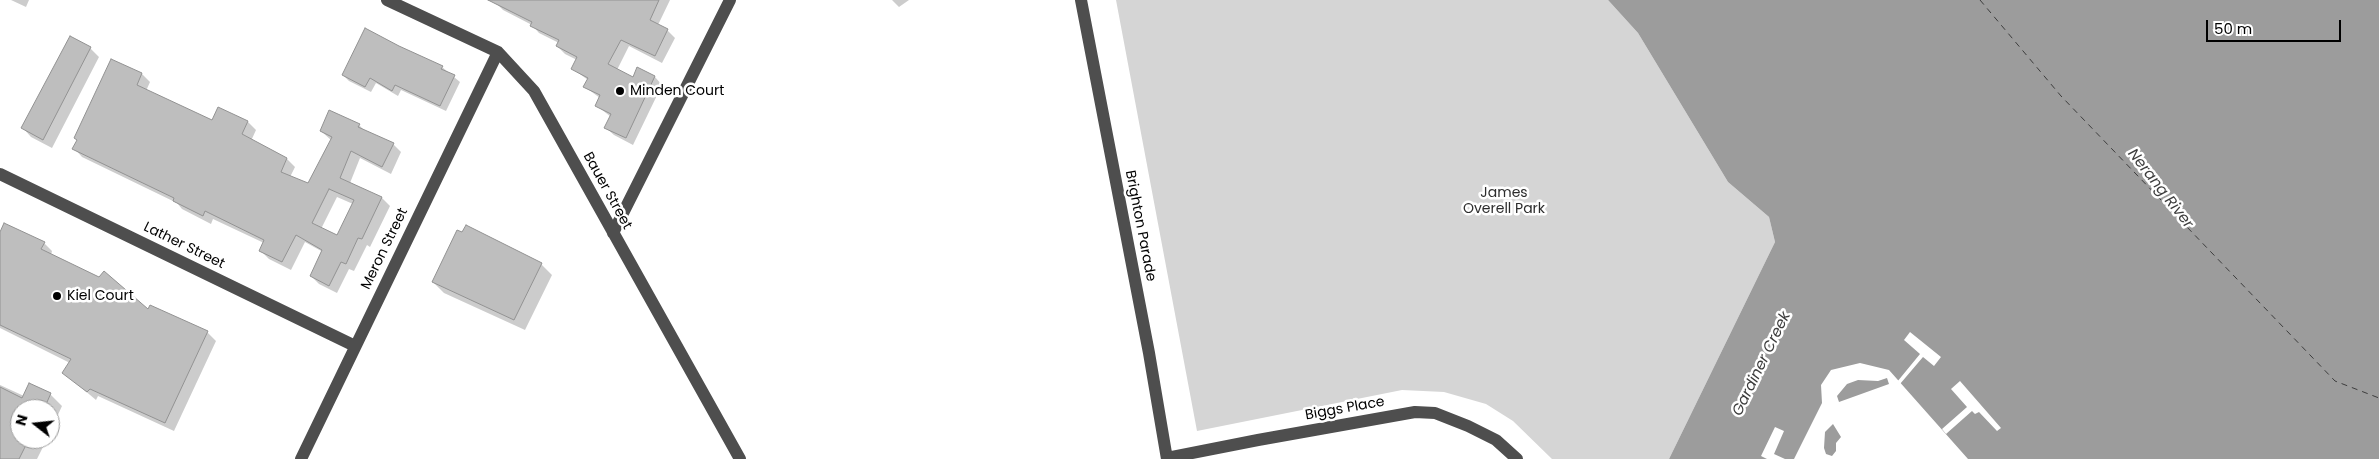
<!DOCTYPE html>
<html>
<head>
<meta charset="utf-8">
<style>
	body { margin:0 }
	#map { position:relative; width:2379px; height:459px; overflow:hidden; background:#fff; font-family:Poppins,sans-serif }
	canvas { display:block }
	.north { position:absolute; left:10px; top:399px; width:50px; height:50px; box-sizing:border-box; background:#fff; border:1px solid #999; border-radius:50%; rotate:286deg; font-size:14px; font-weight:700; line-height:20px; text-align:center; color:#000 }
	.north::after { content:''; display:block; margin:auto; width:18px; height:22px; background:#000; clip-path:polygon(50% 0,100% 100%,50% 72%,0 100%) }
	.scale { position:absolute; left:2206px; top:20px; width:135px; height:22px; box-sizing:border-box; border:2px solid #000; border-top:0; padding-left:6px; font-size:15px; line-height:18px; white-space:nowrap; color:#000; -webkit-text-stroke:4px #fff; paint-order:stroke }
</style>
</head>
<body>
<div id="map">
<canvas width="2379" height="459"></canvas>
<div class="north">N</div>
<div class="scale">50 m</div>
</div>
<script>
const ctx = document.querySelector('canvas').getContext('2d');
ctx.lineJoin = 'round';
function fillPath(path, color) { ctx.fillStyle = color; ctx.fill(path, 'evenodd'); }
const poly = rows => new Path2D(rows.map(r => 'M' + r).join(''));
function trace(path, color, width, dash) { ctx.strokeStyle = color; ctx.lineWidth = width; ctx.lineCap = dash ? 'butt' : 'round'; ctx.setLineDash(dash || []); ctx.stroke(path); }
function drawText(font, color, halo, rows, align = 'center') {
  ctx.font = font + ' Poppins,sans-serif'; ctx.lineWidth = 5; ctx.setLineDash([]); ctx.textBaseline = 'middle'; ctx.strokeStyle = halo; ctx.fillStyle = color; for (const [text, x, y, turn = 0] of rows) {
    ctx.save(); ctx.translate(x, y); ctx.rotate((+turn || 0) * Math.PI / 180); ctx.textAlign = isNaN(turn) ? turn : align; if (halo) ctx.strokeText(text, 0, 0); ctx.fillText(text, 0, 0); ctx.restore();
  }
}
const green = poly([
	[1116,0,1608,0,1638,33,1728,182,1769,217,1775,242,1669,459,1552,459,1513,421,1486,404,1444,392,1402,390,1197,431]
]);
const water = poly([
	[1608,0,2379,0,2379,459,1968,459,1889,370,1860,363,1831,370,1821,385,1822,403,1794,459,1669,459,1775,242,1769,217,1728,182,1638,33],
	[1887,378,1889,384,1839,402,1837,396,1847,384,1858,380,1878,381],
	[1833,424,1841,437,1836,443,1836,451,1832,456,1826,454,1824,448,1825,432]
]);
const pier = poly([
	[1910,332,1941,357,1934,366,1923,357,1900,384,1897,382,1920,354,1904,340],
	[1960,381,2001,428,1997,431,1979,412,1975,414,1972,411,1946,434,1942,429,1967,407,1951,389],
	[1775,427,1784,431,1774,454,1785,459,1767,459,1761,456]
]);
const shadow = poly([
	[11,0,29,0,26,7],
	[496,0,670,0,658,25,667,30,675,38,662,63,629,46,617,70,633,78,638,69,655,77,662,85,633,145,614,135,606,128,611,117,596,105,600,98,585,87,588,80,573,69,577,60,565,54,557,46,559,43,539,33,532,25,503,10,495,2],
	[892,0,909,0,899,7],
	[90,48,99,57,52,148,31,137,23,128],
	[442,67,460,82,446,111,401,90,398,96,376,83,371,92,349,81,343,75],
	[142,74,150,82,146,91,212,121,248,122,256,130,251,141,287,159,295,167,290,177,309,185,331,140,321,131,359,125,366,132,393,144,401,152,391,174,360,158,350,183,382,198,390,206,370,247,367,245,354,271,349,269,337,293,319,284,311,276,323,252,305,242,291,270,269,259,260,250,264,243,213,219,211,224,182,209,177,203,82,157,74,148],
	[337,197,353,204,337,237,321,229],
	[0,235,44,243,52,251,51,255,149,311,151,307,207,332,216,341,174,431,98,396,96,400,64,373,70,363,0,328],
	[541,264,552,275,525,330,444,293,433,282],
	[0,385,24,396,50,394,62,406,50,432,50,409,20,409,20,439,47,439,37,459,0,459]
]);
const ferry = poly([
	[1980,0,2061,96,2335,381,2379,398]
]);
const building = poly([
	[488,0,659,0,650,20,668,29,655,56,621,40,608,64,633,77,637,67,655,76,626,138,604,128,611,114,595,106,600,95,583,87,588,78,571,69,577,57,556,46,559,40,530,26,532,22,488,0],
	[365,28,399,46,443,66,441,69,455,75,440,106,395,85,392,91,370,78,365,87,342,75,365,28],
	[70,36,91,47,43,140,21,128,70,36],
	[111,59,142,73,137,85,212,120,218,107,248,121,242,134,287,158,281,172,308,183,332,137,320,131,329,110,360,124,358,127,394,143,382,167,351,151,340,178,382,197,362,239,358,238,346,264,341,262,329,286,310,276,322,250,296,235,282,262,259,251,264,240,205,211,203,216,173,201,174,198,72,149,77,140,74,138,111,59],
	[329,189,354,200,337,235,312,223,329,189],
	[4,223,45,242,41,249,99,277,104,271,148,309,150,305,208,331,165,423,90,389,87,392,62,373,71,359,0,325,0,232,4,223],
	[466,225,542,263,514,320,432,282,457,230,462,232,466,225],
	[29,383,51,393,44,409,20,409,20,439,29,439,19,459,0,459,0,387,22,398,29,383]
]);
const minor = poly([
	[387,0,498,52,534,91,740,459],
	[1081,0,1149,353,1167,459],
	[0,174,355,346],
	[613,233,730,0],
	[1167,458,1258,440,1415,412,1435,413,1468,426,1496,440,1517,459],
	[301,459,498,52]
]);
const markers = [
	[620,91,5,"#000"],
	[57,296,5,"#000"]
];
const poiNames = [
	["Minden Court",630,91],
	["Kiel Court",67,296]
];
const streetNames = [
	["Bauer Street",607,191,61],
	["Brighton Parade",1140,226,79],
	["Lather Street",184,246,26],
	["Meron Street",385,249,-64],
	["Biggs Place",1345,409,-10]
];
const parkNames = [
	["James",1504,193],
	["Overell Park",1504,209]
];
const waterNames = [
	["Nerang River",2160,189,52],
	["Gardiner Creek",1762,364,-64]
];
fillPath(green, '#d5d5d5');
fillPath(water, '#9c9c9c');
fillPath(pier, '#fff');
fillPath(shadow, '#0003');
trace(ferry, '#3d3d3d', 1, [6, 5]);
fillPath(building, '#bebebe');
trace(building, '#929292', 1);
trace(minor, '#4e4e4e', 12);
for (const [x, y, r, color] of markers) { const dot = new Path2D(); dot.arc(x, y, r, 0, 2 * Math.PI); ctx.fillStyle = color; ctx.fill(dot); trace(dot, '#fff', 2); }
drawText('14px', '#000', '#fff', poiNames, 'left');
drawText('14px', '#000', '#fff', streetNames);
drawText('14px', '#2c2c2c', '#fff', parkNames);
drawText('italic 15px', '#3d3d3d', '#fff', waterNames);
</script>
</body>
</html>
